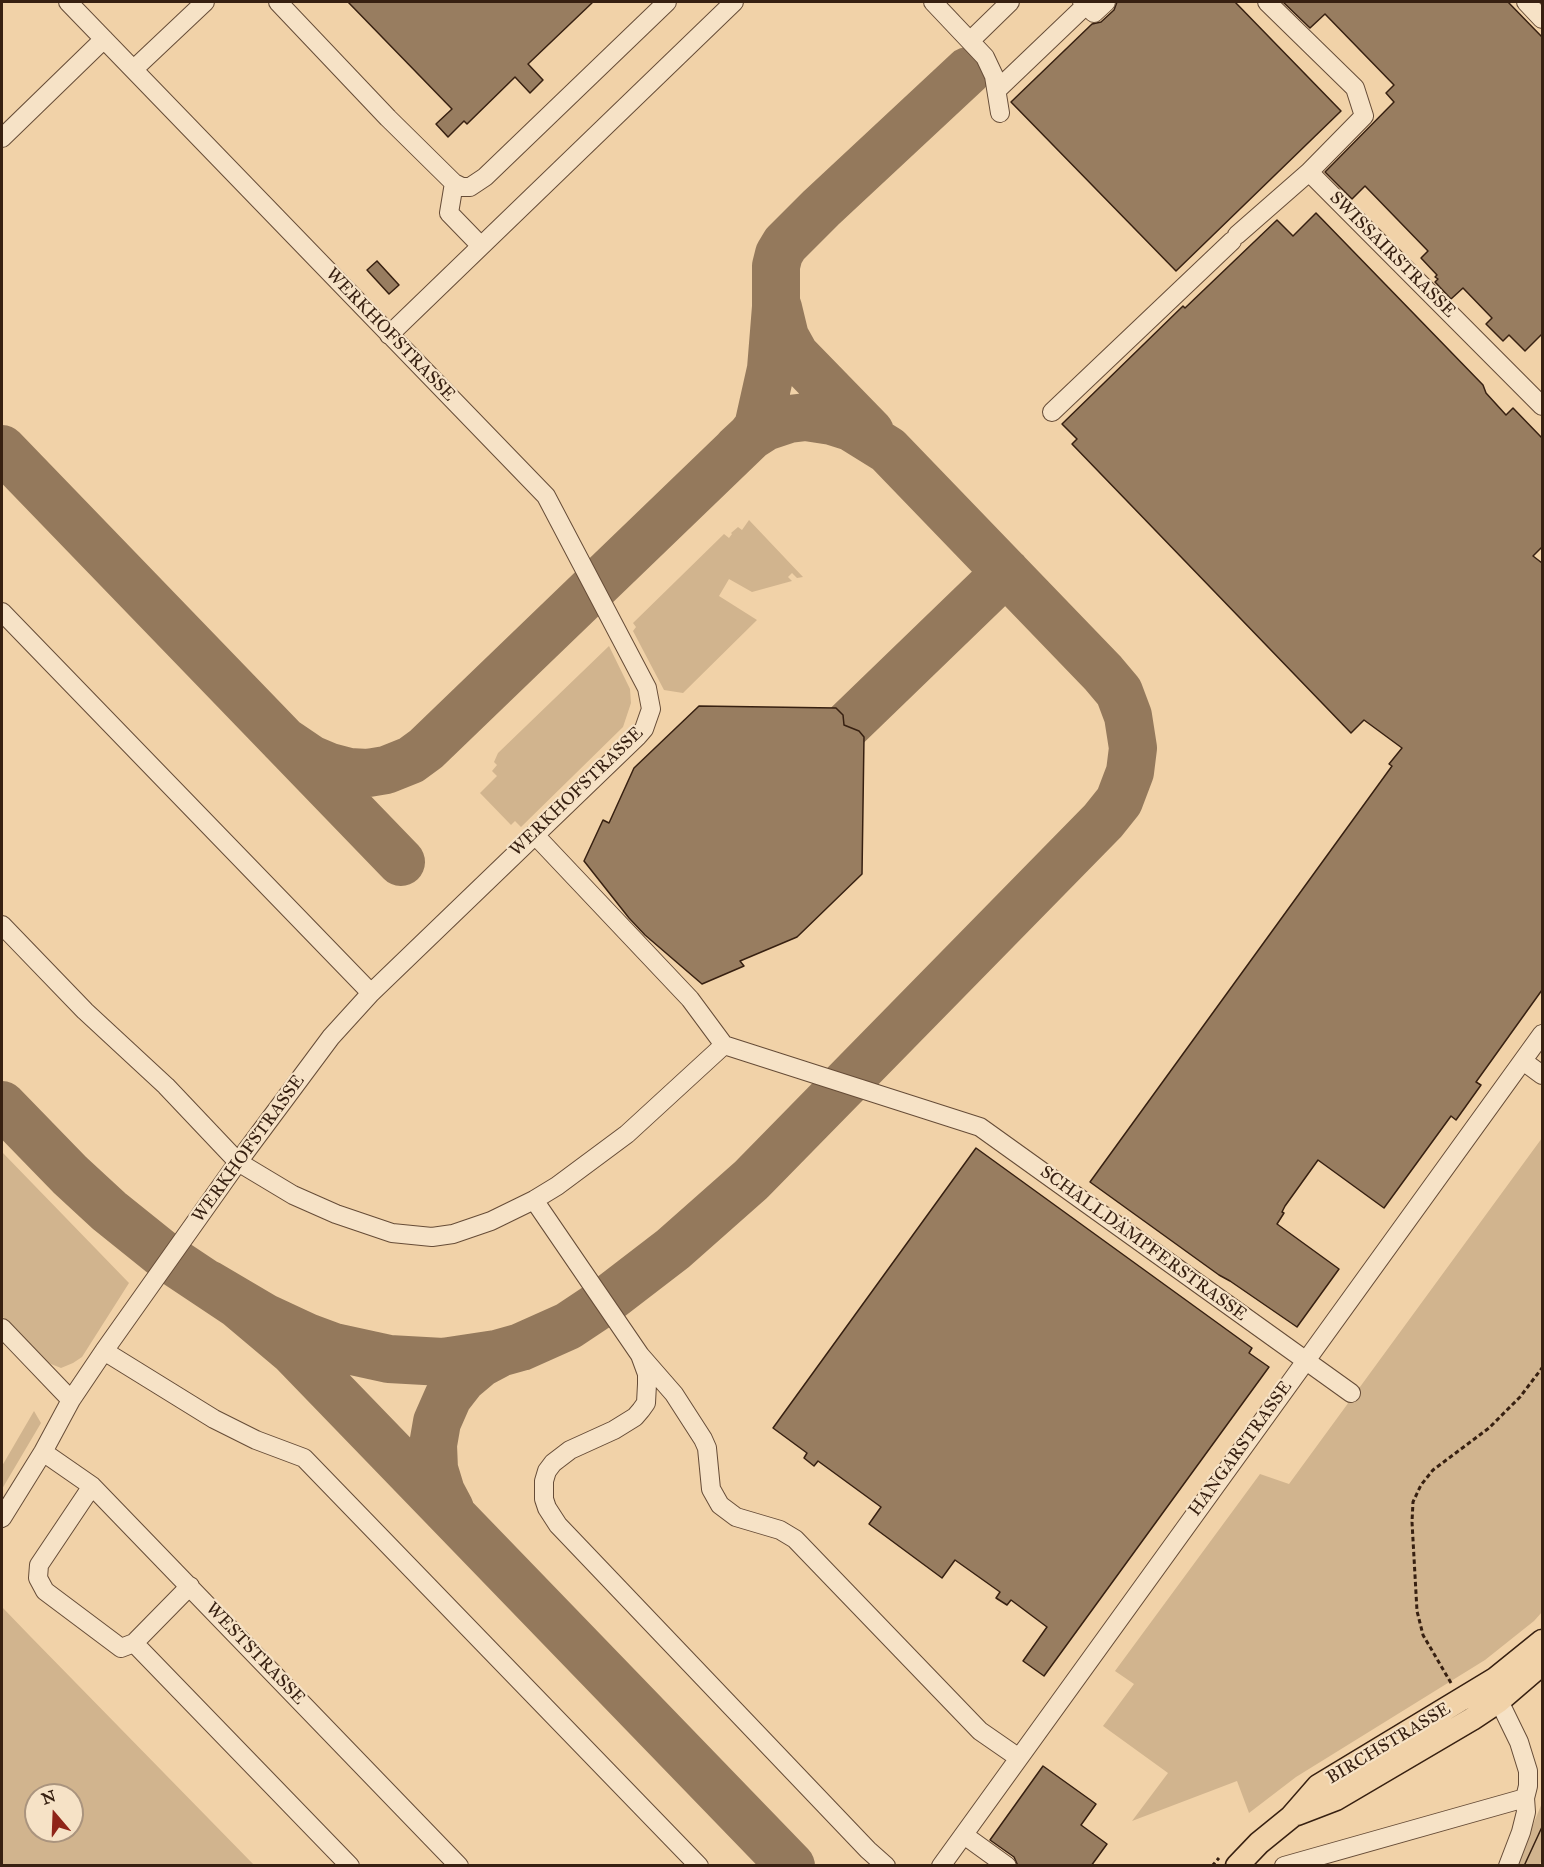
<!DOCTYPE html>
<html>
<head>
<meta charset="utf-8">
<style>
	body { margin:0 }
	#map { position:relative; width:1544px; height:1867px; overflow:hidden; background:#f1d2a8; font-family:"IM FELL Great Primer",serif }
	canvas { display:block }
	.frame { position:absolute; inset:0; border:3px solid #372011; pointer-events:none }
	.north { position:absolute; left:24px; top:1783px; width:60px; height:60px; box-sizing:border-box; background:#f6e2c6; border:2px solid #aa947e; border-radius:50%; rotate:341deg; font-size:16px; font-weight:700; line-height:24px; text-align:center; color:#372011 }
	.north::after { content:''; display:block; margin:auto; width:21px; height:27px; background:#8f2418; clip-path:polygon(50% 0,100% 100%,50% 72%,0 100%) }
</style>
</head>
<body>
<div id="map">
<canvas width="1544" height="1867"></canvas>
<div class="frame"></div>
<div class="north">N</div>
</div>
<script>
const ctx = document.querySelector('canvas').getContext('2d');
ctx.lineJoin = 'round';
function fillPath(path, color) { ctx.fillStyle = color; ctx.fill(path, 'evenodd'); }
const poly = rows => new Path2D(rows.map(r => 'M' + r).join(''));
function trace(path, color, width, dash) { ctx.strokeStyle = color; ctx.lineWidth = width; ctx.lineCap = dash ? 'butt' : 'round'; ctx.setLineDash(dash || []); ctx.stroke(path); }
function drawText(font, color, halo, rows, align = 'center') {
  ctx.font = font + ' "IM FELL Great Primer",serif'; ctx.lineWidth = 4.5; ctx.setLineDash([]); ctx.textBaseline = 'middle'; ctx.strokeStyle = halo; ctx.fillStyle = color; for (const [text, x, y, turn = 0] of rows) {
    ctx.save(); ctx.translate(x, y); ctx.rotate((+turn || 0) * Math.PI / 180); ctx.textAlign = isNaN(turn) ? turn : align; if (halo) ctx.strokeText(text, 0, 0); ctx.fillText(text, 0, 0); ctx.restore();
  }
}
const green = poly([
	[749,520,803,577,797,578,792,573,788,577,792,581,752,592,729,579,719,596,757,620,683,693,664,690,633,631,636,627,633,623,724,534,729,538,732,534,731,533,738,527,742,530],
	[609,646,630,689,631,703,623,727,521,827,515,821,511,825,480,793,497,776,492,771,497,765,494,762,498,753],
	[1542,1138,1542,1612,1534,1621,1485,1660,1296,1777,1249,1813,1237,1781,1132,1821,1168,1773,1103,1726,1134,1684,1115,1671,1260,1474,1289,1484],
	[2,1152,129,1283,82,1357,73,1363,61,1368,46,1362,2,1316],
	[34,1411,41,1423,2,1489,2,1466],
	[2,1607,29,1635,254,1865,2,1865],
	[36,1795,72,1795,72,1831,36,1831],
	[1542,1803,1542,1860,1539,1865,1516,1866]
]);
const taxiway = poly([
	[778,308,785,337,795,355,870,432],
	[2,449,401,862],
	[283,740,311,759,330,767,349,772,368,773,386,770,411,760,426,749,751,436,758,427,771,369,776,307,776,266,779,254,785,244,821,208,968,71],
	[800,771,1006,572],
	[2,1105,70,1175,109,1211,165,1256,237,1304,294,1352,791,1866],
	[208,1284,264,1317,307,1337,334,1347,389,1359,443,1362,496,1354,521,1347,568,1326,604,1302,673,1249,751,1180,1103,821,1119,801,1130,772,1133,748,1128,716,1119,692,1103,673,888,450,851,427,832,421,806,417,789,419,765,427,751,436,737,449],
	[450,1509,441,1492,434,1469,433,1445,437,1422,448,1397,462,1379,481,1363,498,1354]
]);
const building = poly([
	[348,2,593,2,528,64,543,80,530,93,515,77,467,124,464,121,448,137,436,124,452,109,348,2],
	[1117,2,1235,2,1341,111,1176,271,1011,102,1092,24,1101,22,1114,10,1117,2],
	[1283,2,1508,2,1542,37,1542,334,1525,351,1509,335,1503,341,1486,324,1492,318,1463,288,1451,299,1435,282,1438,279,1435,277,1437,275,1421,258,1428,251,1365,186,1352,199,1325,172,1394,102,1386,93,1394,85,1325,14,1310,28,1283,2],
	[1316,213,1483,385,1486,393,1506,415,1513,408,1542,438,1542,547,1533,556,1542,563,1542,990,1476,1082,1481,1085,1456,1120,1451,1116,1384,1208,1318,1160,1285,1206,1282,1212,1284,1213,1277,1224,1339,1269,1297,1327,1230,1281,1219,1275,1090,1182,1392,766,1389,764,1402,748,1364,720,1351,733,1072,444,1077,439,1062,424,1183,306,1185,308,1277,220,1293,236,1316,213],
	[377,261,399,285,389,294,367,270,377,261],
	[699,706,836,708,843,715,844,725,859,731,864,737,862,874,797,937,740,961,744,966,702,984,645,935,629,918,584,861,603,820,609,823,634,768,699,706],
	[976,1148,1252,1348,1249,1353,1269,1367,1044,1676,1023,1661,1047,1627,1011,1600,1007,1605,996,1598,1000,1592,955,1560,942,1578,869,1524,881,1507,818,1461,814,1466,804,1458,807,1453,773,1428,976,1148],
	[1043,1766,1096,1804,1081,1825,1107,1844,1091,1866,1018,1866,1014,1857,990,1840,1043,1766]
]);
const path = poly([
	[1451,1683,1423,1635,1417,1611,1412,1522,1413,1502,1421,1485,1433,1470,1489,1428,1520,1397,1542,1368],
	[1212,1866,1219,1858]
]);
const minor = poly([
	[278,2,388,118,454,183,462,187,470,187,485,177,667,2],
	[933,2,985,57,994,76,1000,113],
	[1082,2,1094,13,1106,2],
	[1267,2,1355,88,1364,116,1309,172],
	[1526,2,1542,19],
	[970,41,1010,2],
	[134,69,205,2],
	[997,90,1086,5],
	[2,138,104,39],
	[454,183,449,213,481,246],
	[1237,235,1309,172,1542,406],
	[389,335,734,2],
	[1052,412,1232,241],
	[2,612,371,993],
	[534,834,690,999,724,1045,980,1127,1351,1393],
	[2,925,85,1011,166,1086,238,1162,293,1195,336,1214,392,1233,432,1237,453,1234,491,1221,534,1200,557,1186,627,1134,724,1045],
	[1523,1061,1542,1075],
	[534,1200,640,1355],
	[2,1328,71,1400],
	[104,1351,214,1419,256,1440,304,1458,699,1866],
	[43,1452,92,1486,459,1866],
	[92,1486,39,1565,38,1578,45,1591,121,1648,134,1643,350,1866],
	[2,1518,43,1452,71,1400,104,1351,238,1162,331,1037,371,993,638,736,644,729,651,709,647,688,546,496,68,2],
	[134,1643,190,1586],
	[1497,1688,1499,1701,1519,1742,1528,1771,1528,1786,1525,1798,1526,1812,1521,1832,1508,1866],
	[964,1835,1007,1866],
	[886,1866,868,1850,558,1525,547,1508,544,1499,544,1481,547,1471,553,1463,570,1450,614,1430,635,1417,641,1410,646,1403,647,1384,647,1374,640,1355,674,1394,703,1439,707,1448,711,1489,720,1505,736,1517,780,1530,795,1539,980,1731,1019,1758],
	[941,1866,1542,1034],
	[1284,1866,1525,1798]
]);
const major = poly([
	[1297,1814,1336,1799,1472,1719,1499,1701,1542,1664],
	[1237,1866,1259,1843,1291,1817,1318,1786,1495,1679,1542,1641]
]);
const tram = poly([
	[1524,1866,1542,1827]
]);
const streetNames = [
	["SWISSAIRSTRASSE",1392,255,45],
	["WERKHOFSTRASSE",390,335,46],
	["WERKHOFSTRASSE",577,792,-44],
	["WERKHOFSTRASSE",249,1149,-54],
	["SCHALLDÄMPFERSTRASSE",1143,1244,36],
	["HANGARSTRASSE",1241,1449,-54],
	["WESTSTRASSE",255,1654,46],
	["BIRCHSTRASSE",1389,1744,-31]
];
fillPath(green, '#d1b48e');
trace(taxiway, '#94795c', 48);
fillPath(building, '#987d60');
trace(building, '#372011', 1.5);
trace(minor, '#664c37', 20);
trace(major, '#372011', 25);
trace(path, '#372011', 3, [4.5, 3]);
trace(minor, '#f6e2c6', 18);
trace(major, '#f1d2a8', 22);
trace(tram, '#372011', 1.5);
drawText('18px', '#372011', '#f6e2c6', streetNames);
</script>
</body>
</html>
